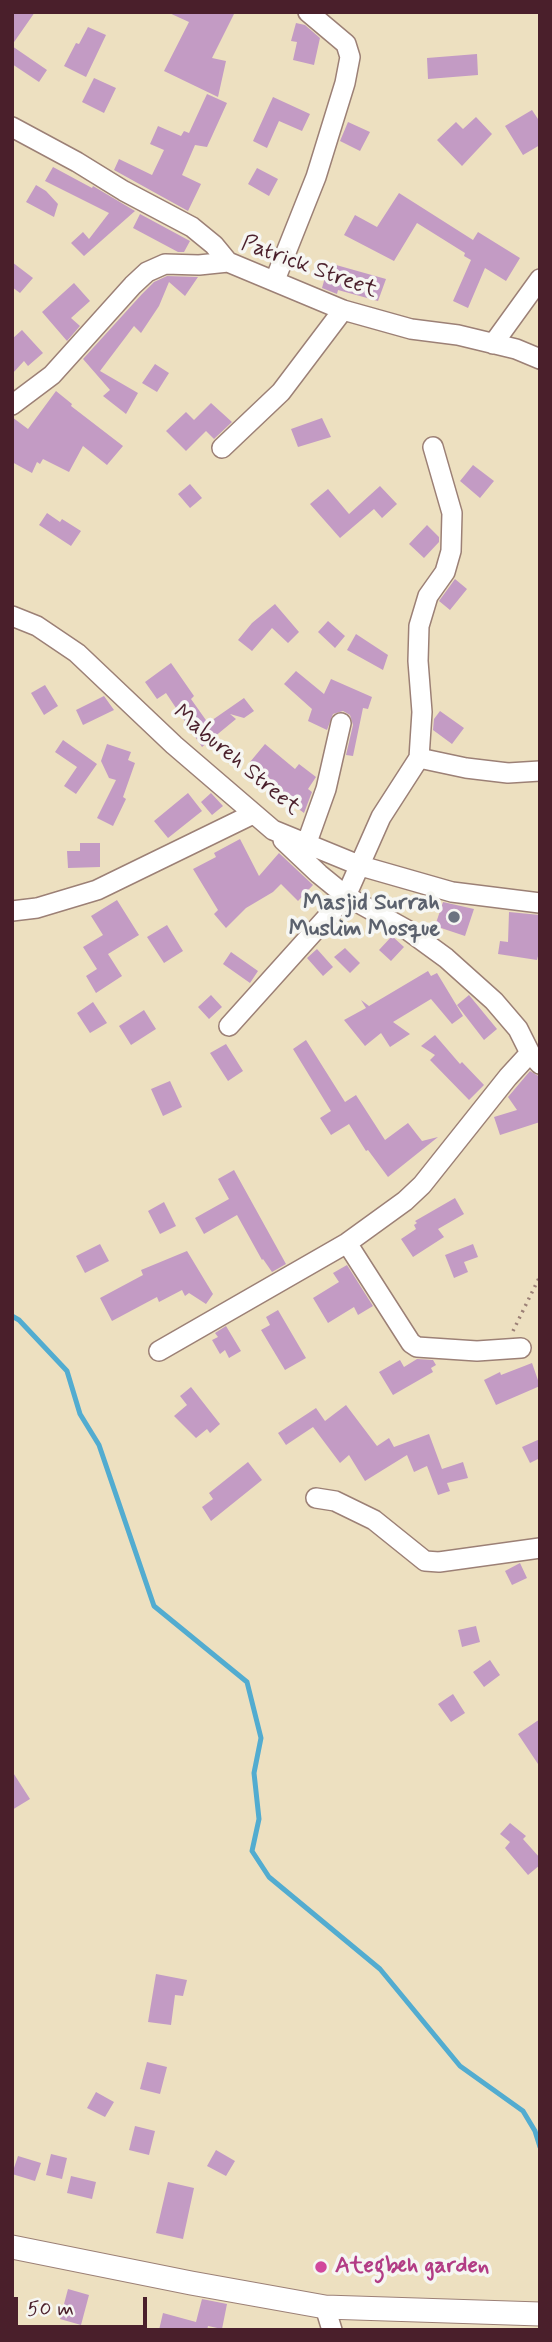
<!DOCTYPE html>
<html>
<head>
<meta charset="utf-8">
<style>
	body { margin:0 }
	#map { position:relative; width:552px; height:2342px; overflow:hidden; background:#ede0c0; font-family:Mynerve,sans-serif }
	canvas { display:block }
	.frame { position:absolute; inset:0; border:14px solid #4a1f2b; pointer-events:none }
	.scale { position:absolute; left:14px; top:2297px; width:133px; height:32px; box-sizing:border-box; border:4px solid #4a1f2b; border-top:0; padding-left:9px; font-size:21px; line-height:24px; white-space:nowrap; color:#4a1f2b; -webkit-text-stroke:5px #f6f6f2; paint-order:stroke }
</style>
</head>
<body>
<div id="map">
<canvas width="552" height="2342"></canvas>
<div class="frame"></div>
<div class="scale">50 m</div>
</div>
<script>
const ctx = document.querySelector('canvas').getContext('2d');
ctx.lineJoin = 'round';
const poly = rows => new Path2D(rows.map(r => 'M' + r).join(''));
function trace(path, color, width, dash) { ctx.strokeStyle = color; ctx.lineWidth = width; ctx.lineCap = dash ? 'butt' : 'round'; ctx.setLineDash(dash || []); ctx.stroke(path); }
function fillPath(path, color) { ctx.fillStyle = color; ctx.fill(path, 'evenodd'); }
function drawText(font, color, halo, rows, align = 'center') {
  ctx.font = font + ' Mynerve,sans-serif'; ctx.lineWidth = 7; ctx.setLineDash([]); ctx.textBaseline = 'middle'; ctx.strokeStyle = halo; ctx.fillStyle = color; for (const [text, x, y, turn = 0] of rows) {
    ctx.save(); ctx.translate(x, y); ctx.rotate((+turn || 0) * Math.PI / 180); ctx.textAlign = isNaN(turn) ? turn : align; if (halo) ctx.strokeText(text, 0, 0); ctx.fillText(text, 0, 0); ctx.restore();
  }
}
const stream = poly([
	[12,1316,19,1320,67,1371,80,1414,99,1445,154,1606,247,1682,261,1738,254,1773,259,1819,252,1851,269,1877,380,1969,460,2066,523,2111,535,2131,540,2147]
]);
const building = poly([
	[12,12,35,12,12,45],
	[167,12,235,12,212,58,226,61,218,97,164,71,189,22],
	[296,23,305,25,320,38,314,65,293,60,297,42,291,41],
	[88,27,106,35,86,77,64,66,76,43,79,44],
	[12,46,47,70,39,82,12,64],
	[477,54,478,75,428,79,427,58],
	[94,78,116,88,104,113,82,102],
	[207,94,227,103,207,147,195,145,182,175,201,184,188,211,114,170,119,159,152,175,164,150,150,144,158,126,181,136,184,131,189,133],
	[273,97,310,114,302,131,279,121,267,148,253,141],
	[532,110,540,122,540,145,523,155,505,126],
	[476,117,492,134,462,166,437,140,456,122,463,129],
	[348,122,370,132,360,151,340,141],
	[53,167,92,188,93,186,135,211,84,256,71,243,83,232,89,239,109,213,45,181],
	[257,168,278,179,269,196,248,184],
	[36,185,46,191,58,204,54,217,26,202],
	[399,193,473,240,478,232,520,258,506,281,485,268,468,308,453,301,471,260,464,256,465,253,417,223,394,261,344,235,355,215,377,227],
	[140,214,190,241,184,252,178,252,133,228],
	[12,262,33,278,20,293,12,287],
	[329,263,386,279,378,301,338,290,337,294,322,288],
	[167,276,198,277,185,296,169,282,159,306,141,333,134,326,100,371,138,393,126,414,103,396,110,390,83,359,142,294,154,282],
	[74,283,90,301,71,318,80,326,67,341,42,312],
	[22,330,43,353,28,366,24,361,12,374,12,339],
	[155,364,169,373,157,392,142,383],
	[56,391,72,404,71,406,123,446,107,465,83,446,69,472,43,459,40,464,37,462,32,473,12,462,12,417,28,429],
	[211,403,232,422,214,439,206,431,186,451,166,431,186,412,194,420],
	[322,418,331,437,298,447,291,429],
	[473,465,494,481,480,498,460,481],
	[190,484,202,498,190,508,178,494],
	[380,486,397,504,382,518,374,509,340,538,310,504,328,489,349,514],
	[47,513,60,522,62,519,81,531,71,546,39,525],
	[427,525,439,537,439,542,424,558,409,544],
	[455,579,467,589,450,610,439,601],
	[275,604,299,632,288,643,272,628,252,651,238,640,252,623],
	[328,621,345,636,335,648,318,632],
	[356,634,388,655,383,670,347,650],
	[171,663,194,696,191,699,208,723,244,698,254,711,244,718,230,714,236,719,202,747,166,693,157,699,145,682],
	[296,671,324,694,331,679,372,697,368,709,363,708,353,756,346,755,353,725,350,715,343,711,333,714,327,730,308,721,312,709,284,684],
	[45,685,58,706,44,715,31,693],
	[104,696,114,710,83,725,76,710],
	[440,711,464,728,452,744,433,730,434,719],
	[63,740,97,764,76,794,64,786,77,767,55,752],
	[107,744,131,752,128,760,135,763,123,797,126,799,113,826,97,818,116,780,109,778,101,761],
	[265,744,295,769,299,764,316,777,308,789,312,792,304,813,277,793,281,788,250,762],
	[188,793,202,811,168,838,154,821],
	[211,793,223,806,212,815,201,802],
	[240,839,259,876,279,853,313,885,298,901,281,884,273,892,246,908,226,928,214,914,218,910,193,869,216,857,214,853],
	[80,843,100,843,100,867,68,868,67,851,80,851],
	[117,900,139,935,108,954,122,976,96,993,86,976,97,969,83,947,103,935,91,916],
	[443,902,474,909,465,936,435,926],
	[509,912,540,915,540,948,537,960,498,954,500,941,508,942],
	[167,925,183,951,164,963,147,937],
	[392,936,404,947,391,961,379,950],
	[345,948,360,963,350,973,334,957],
	[317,949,333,967,323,976,307,958],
	[231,952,258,971,250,983,223,964],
	[428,971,431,976,437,973,463,1016,452,1024,431,999,393,1022,410,1034,390,1047,381,1033,365,1046,344,1020,366,1008,361,1000,369,1006],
	[211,995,222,1007,209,1019,198,1007],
	[469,995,497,1029,484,1040,457,1005],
	[93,1002,107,1023,90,1033,77,1013],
	[144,1010,156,1029,131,1045,119,1026],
	[435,1035,460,1064,462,1062,484,1085,469,1100,430,1060,435,1055,421,1046],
	[306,1040,345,1102,356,1095,385,1140,408,1123,422,1141,438,1137,388,1177,368,1150,366,1151,349,1124,331,1135,320,1118,331,1111,293,1049],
	[226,1044,243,1071,228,1081,210,1053],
	[530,1071,540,1077,540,1122,500,1135,494,1117,517,1110,508,1097],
	[170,1081,182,1107,163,1116,151,1089],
	[234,1170,286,1264,272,1272,263,1259,262,1260,237,1215,204,1234,195,1218,229,1199,218,1179],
	[455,1198,464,1214,438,1229,444,1237,413,1257,401,1239,416,1229,414,1225,417,1223,415,1221],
	[164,1202,176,1226,160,1234,148,1211],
	[100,1244,109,1261,85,1273,76,1256],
	[473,1244,478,1257,464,1262,468,1272,454,1278,445,1255],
	[187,1251,213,1294,206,1304,189,1293,185,1296,182,1290,159,1302,157,1297,112,1321,100,1298,143,1275,141,1270],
	[347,1265,373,1306,358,1315,354,1307,328,1323,313,1298,339,1282,333,1273],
	[278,1310,306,1358,285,1370,261,1330,270,1325,266,1317],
	[226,1326,241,1351,229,1358,225,1350,220,1354,212,1340,218,1337,215,1333],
	[417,1359,433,1360,436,1365,431,1368,433,1372,393,1395,379,1372,400,1360,404,1367],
	[532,1363,540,1386,496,1405,484,1380,500,1372,501,1375],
	[191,1387,220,1424,210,1433,207,1429,196,1438,174,1416,187,1405,180,1396],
	[346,1405,377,1446,389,1438,394,1447,429,1434,442,1469,463,1462,468,1478,447,1483,450,1491,438,1495,427,1466,414,1472,407,1455,365,1481,349,1455,340,1463,313,1427,286,1445,278,1433,316,1408,325,1421],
	[540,1439,540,1458,530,1463,522,1447],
	[248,1462,262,1480,211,1521,202,1507,213,1499,209,1493],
	[520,1563,527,1578,512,1585,505,1571],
	[476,1626,480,1642,462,1647,458,1630],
	[490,1660,500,1675,484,1687,473,1672],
	[453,1694,465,1713,451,1722,438,1704],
	[540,1719,540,1767,518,1734],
	[12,1771,30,1799,12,1810],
	[510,1823,526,1836,523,1839,540,1858,540,1865,528,1875,505,1848,510,1842,500,1834],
	[156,1974,187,1980,183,1996,175,1995,171,2025,148,2022],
	[147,2062,167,2067,160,2094,140,2089],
	[96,2092,114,2102,105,2117,87,2108],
	[135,2126,155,2131,149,2155,129,2150],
	[216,2150,235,2161,226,2176,207,2166],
	[51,2154,67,2158,62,2179,46,2175],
	[18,2156,41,2163,35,2181,12,2174],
	[71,2176,96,2182,92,2199,67,2193],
	[168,2182,194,2188,183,2239,156,2233],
	[68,2289,89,2295,81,2325,60,2319],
	[202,2299,227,2304,222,2329,208,2326,207,2330,159,2330,163,2313,196,2322]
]);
const path = poly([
	[513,1331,540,1276]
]);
const minor = poly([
	[12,127,77,162,124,191,192,227,214,245,228,262],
	[275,280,316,177,345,83,350,57,346,44,308,12],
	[493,344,540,279],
	[12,405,52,375,133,285,147,272,165,264,199,265,228,262,343,310,411,329,458,335,516,349,540,359],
	[222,448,281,392,343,310],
	[12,616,37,626,77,653,174,745,273,830,361,866,452,892,540,903],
	[419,758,466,768,508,773,540,771],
	[283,840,319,874,346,896,409,931,446,958,494,1001,518,1029,530,1053,540,1064],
	[306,845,326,789,341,723],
	[12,911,37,908,97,890,253,814],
	[229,1026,346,896,381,817,419,758,422,712,418,661,419,626,428,596,445,572,451,551,452,513,433,447],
	[347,1243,411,1343,417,1347,477,1351,521,1348],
	[159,1351,347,1243,405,1201,422,1185,508,1077,530,1053],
	[316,1498,335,1501,374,1520,425,1561,439,1562,540,1548],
	[325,2307,332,2330]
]);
const tertiary = poly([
	[12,2247,191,2283,325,2307,540,2314]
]);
const markers = [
	[454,917,7,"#6b7280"],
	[321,2267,7,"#d1479c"]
];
const streetNames = [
	["Patrick Street",309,268,20],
	["Mabureh Street",236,761,40]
];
const worshipNames = [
	["Masjid Surrah",440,904],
	["Muslim Mosque",440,930]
];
const hotelNames = [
	["Ategbeh garden",335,2267]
];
trace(stream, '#52acd0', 5);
fillPath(building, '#c39bc4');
trace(minor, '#9c8076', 22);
trace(tertiary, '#9c8076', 25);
trace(path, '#9c8076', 3.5, [2, 5]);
trace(minor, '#fff', 19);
trace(tertiary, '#fff', 23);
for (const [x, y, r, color] of markers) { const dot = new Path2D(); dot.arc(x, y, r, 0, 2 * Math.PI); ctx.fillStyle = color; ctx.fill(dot); trace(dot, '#f6f6f2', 2.5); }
drawText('23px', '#4a1f2b', '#f6f6f2', streetNames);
drawText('bold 23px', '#5b616d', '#f6f6f2', worshipNames, 'right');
drawText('bold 23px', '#b23c85', '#f6f6f2', hotelNames, 'left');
</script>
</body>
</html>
